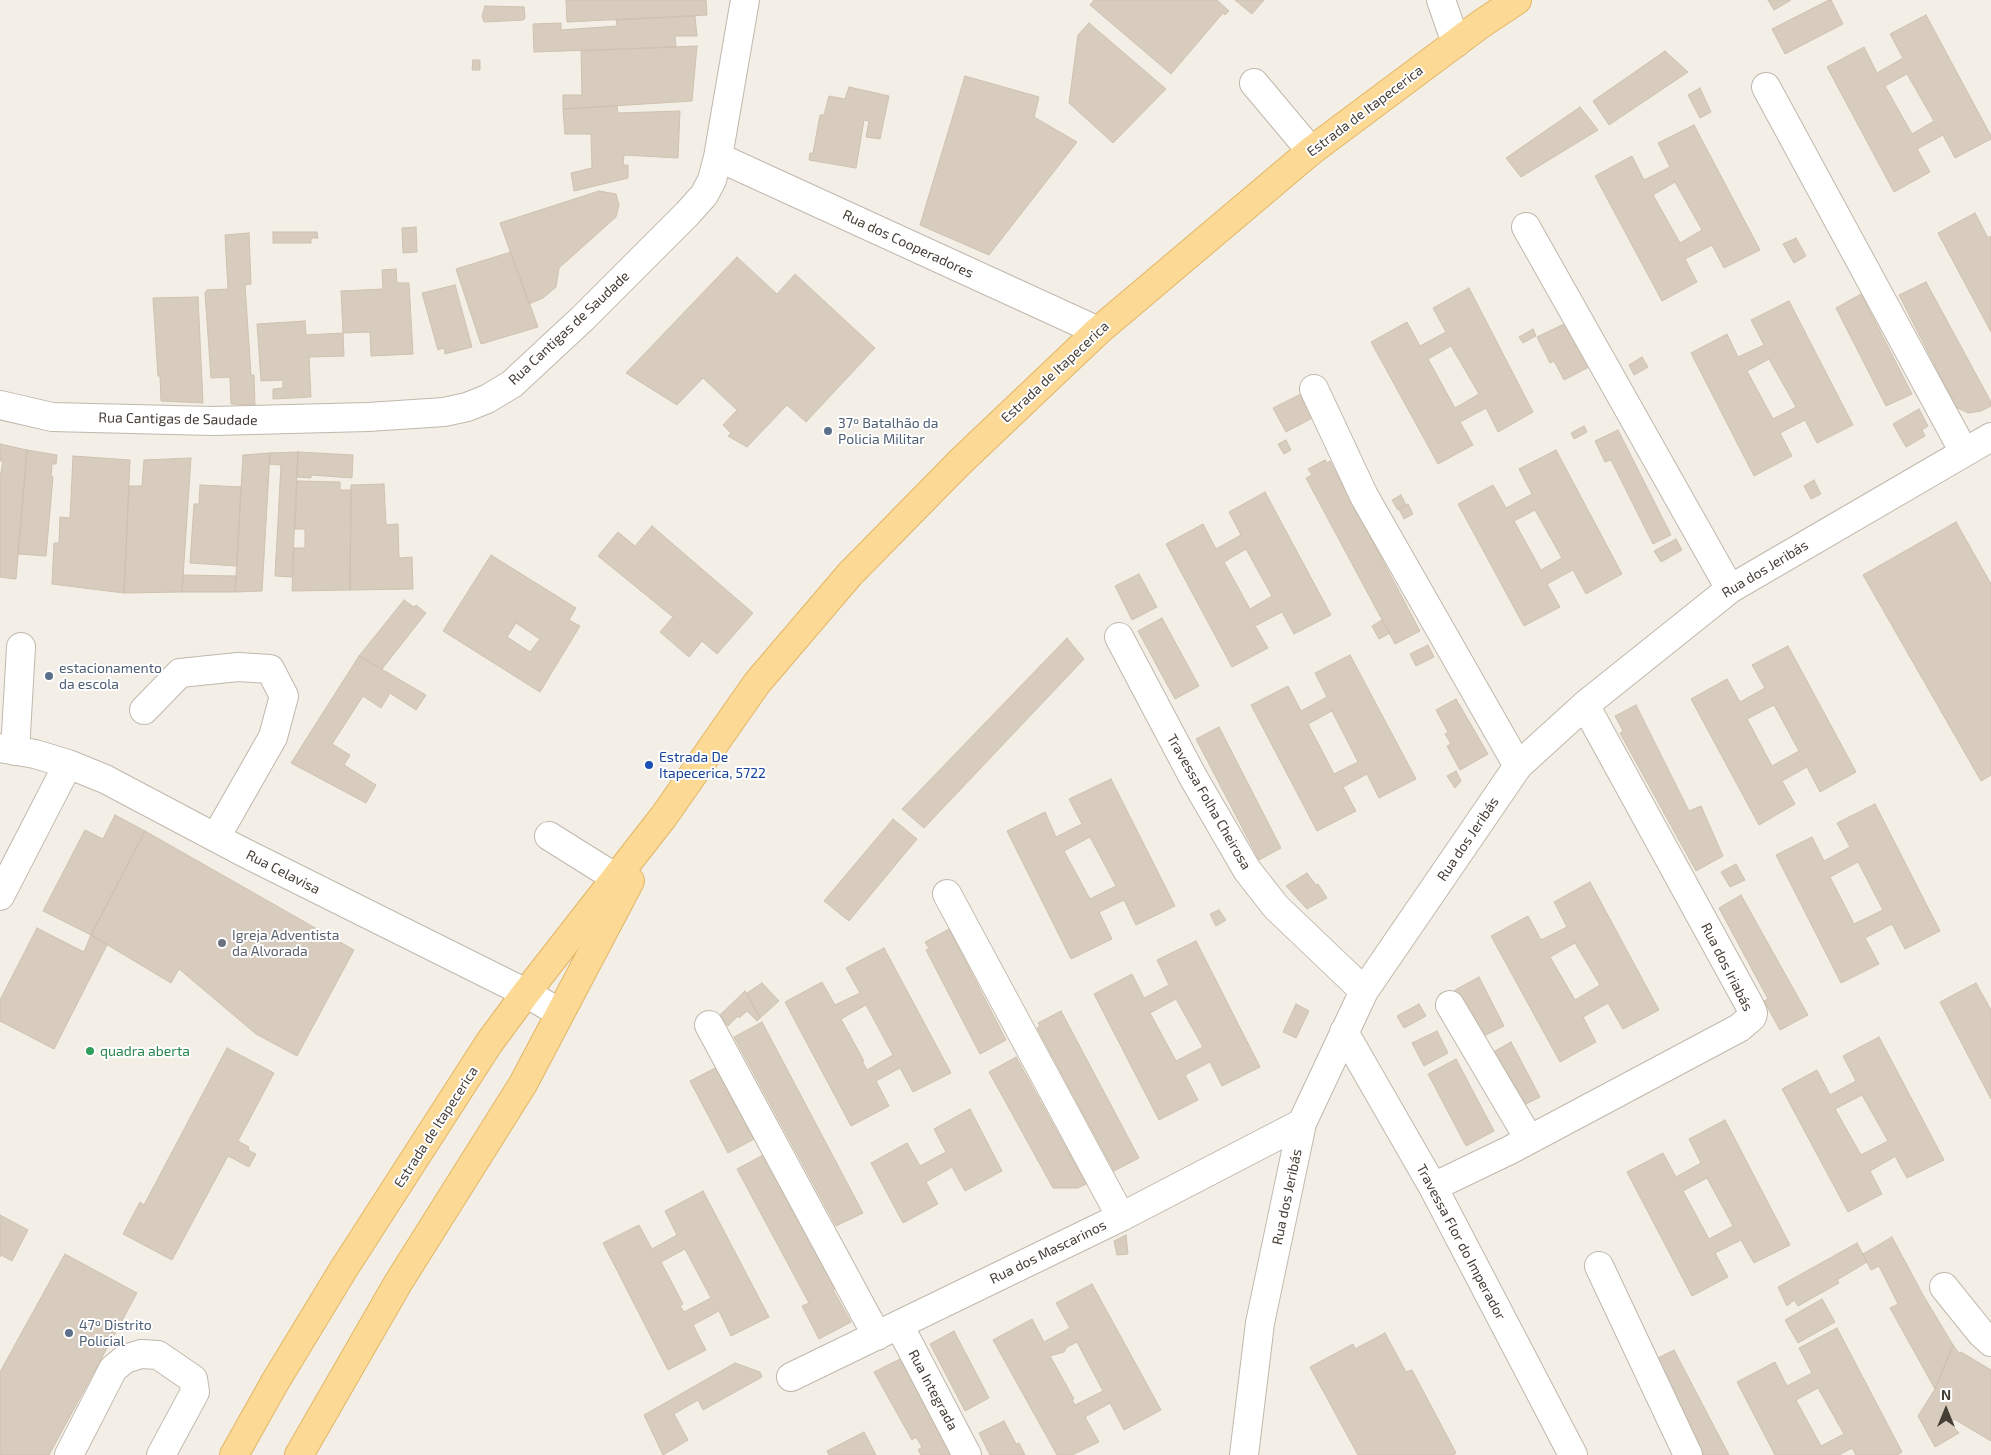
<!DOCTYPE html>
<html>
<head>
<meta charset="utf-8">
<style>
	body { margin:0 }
	#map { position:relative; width:1991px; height:1455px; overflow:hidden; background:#f3eee6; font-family:"Exo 2",sans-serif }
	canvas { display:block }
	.north { position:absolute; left:1921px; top:1385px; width:50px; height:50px; -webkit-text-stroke:4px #fff; paint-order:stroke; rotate:0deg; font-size:14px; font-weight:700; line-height:20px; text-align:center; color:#453e35 }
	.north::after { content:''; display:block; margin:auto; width:18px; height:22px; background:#453e35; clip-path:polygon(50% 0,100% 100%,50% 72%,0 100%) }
</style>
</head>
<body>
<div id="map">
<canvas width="1991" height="1455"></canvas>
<div class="north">N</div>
</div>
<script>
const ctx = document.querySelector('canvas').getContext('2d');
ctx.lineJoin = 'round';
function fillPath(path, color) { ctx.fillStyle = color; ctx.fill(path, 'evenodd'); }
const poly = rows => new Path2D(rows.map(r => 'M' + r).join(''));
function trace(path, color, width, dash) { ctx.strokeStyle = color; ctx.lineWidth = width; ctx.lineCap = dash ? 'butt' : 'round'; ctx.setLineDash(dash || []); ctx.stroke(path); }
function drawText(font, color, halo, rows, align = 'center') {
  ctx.font = font + ' "Exo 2",sans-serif'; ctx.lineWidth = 4; ctx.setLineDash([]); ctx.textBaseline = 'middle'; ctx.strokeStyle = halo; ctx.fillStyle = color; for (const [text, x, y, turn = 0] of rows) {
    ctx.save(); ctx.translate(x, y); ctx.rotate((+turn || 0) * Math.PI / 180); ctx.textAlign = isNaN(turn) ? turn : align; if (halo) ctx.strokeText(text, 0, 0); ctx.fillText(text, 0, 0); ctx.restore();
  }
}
const building = poly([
	[566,0,706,0,707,15,567,22,566,0],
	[1094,0,1217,0,1229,11,1225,15,1223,13,1171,74,1090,5,1094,0],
	[1235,0,1264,0,1252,14,1235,0],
	[1768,0,1791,0,1774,10,1768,0],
	[1829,0,1831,0,1843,24,1785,54,1772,29,1829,0],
	[485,6,524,7,525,18,523,20,484,22,482,16,485,6],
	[1926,15,1991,136,1991,139,1955,158,1943,135,1917,149,1930,172,1894,192,1827,67,1864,47,1877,73,1903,58,1890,34,1926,15],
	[1907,74,1934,121,1912,134,1885,86,1907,74],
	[695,16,697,36,675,36,676,47,534,52,533,24,561,23,561,30,617,26,616,20,695,16],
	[1089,23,1166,89,1113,143,1069,103,1078,35,1089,23],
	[697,46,692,101,563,109,563,95,582,95,581,51,697,46],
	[1665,51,1688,72,1609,125,1593,101,1665,51],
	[473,60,480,60,480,70,472,70,473,60],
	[965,76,1039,97,1034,117,1077,142,989,255,920,225,965,76],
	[849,87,889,96,880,139,866,137,869,121,864,120,856,168,809,160,810,153,813,153,820,115,824,115,829,96,845,99,849,87],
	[1700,88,1711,112,1700,118,1688,95,1700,88],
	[617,106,618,113,680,111,678,158,624,155,623,165,628,165,628,178,574,191,571,173,592,168,591,134,565,134,563,109,617,106],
	[1580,107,1598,130,1521,177,1506,158,1580,107],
	[1694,125,1760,250,1724,268,1712,245,1685,259,1697,282,1662,301,1595,176,1632,156,1644,180,1670,167,1658,143,1694,125],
	[1675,182,1702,230,1680,243,1653,195,1675,182],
	[599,191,616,194,619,205,616,217,559,268,556,287,543,298,529,304,500,223,599,191],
	[1975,213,1988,238,1991,236,1991,332,1938,233,1975,213],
	[416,227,417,252,403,253,402,228,416,227],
	[273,232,317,232,318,238,311,238,311,243,273,243,273,232],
	[249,233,251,284,245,285,251,375,254,375,255,405,231,404,230,377,211,378,205,293,207,290,228,289,225,235,249,233],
	[1796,238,1806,256,1794,263,1783,244,1796,238],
	[511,252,538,327,481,344,456,269,511,252],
	[737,257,777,294,795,274,875,348,806,422,787,405,747,447,728,436,731,433,723,425,737,410,703,378,677,405,626,373,737,257],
	[396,269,397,283,409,283,413,354,371,356,370,332,343,333,341,291,383,289,382,270,396,269],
	[1926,282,1991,402,1991,406,1981,411,1968,413,1956,407,1899,295,1926,282],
	[455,285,472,347,445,354,444,348,438,350,422,293,455,285],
	[1469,288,1533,412,1498,432,1486,408,1460,422,1473,445,1438,464,1371,342,1407,322,1420,346,1446,332,1433,308,1469,288],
	[1451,346,1479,394,1455,408,1428,359,1451,346],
	[1861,294,1912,394,1886,406,1836,308,1861,294],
	[198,297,203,403,161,401,160,376,158,376,153,298,198,297],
	[1789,301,1853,425,1817,443,1805,420,1780,433,1792,456,1754,476,1691,353,1727,334,1738,357,1764,345,1751,320,1789,301],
	[1769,359,1796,407,1773,419,1747,371,1769,359],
	[305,321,306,335,343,333,344,356,309,357,311,397,273,399,273,389,283,388,283,380,261,381,257,324,305,321],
	[1566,323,1589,367,1564,380,1554,361,1550,363,1537,337,1566,323],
	[1533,329,1536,336,1523,343,1519,337,1533,329],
	[1642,357,1648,367,1634,375,1629,365,1642,357],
	[1305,392,1318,415,1286,432,1273,408,1305,392],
	[1919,409,1928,426,1922,430,1925,436,1906,447,1893,424,1919,409],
	[1584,426,1587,432,1574,439,1571,433,1584,426],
	[1618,430,1671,535,1653,544,1611,460,1605,462,1595,441,1618,430],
	[1286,440,1291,450,1284,454,1278,444,1286,440],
	[0,444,27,450,16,579,0,577,0,478,3,461,0,461,0,444],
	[27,450,57,455,56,464,52,464,51,477,53,477,46,556,18,554,27,450],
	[1556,450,1622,574,1586,594,1573,570,1547,584,1560,607,1524,626,1458,504,1493,485,1506,508,1532,494,1519,469,1556,450],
	[1535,510,1562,558,1541,570,1514,521,1535,510],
	[298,452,353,455,352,478,311,475,311,478,297,477,298,452],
	[298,452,292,577,275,576,281,465,269,464,270,453,298,452],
	[270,453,262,591,235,592,243,455,270,453],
	[73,456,130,460,124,593,52,584,54,543,59,543,60,517,70,518,73,456],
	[191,458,182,592,124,593,129,486,142,486,144,460,191,458],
	[1325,460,1327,463,1330,461,1420,631,1395,644,1306,478,1312,475,1308,469,1325,460],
	[1814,480,1821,494,1811,499,1804,486,1814,480],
	[297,481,340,482,340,490,351,490,350,590,292,591,294,548,305,548,305,529,295,529,297,481],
	[384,484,386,525,398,524,399,558,412,557,413,589,350,590,351,485,384,484],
	[200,485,241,487,237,566,190,563,194,504,199,504,200,485],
	[1265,492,1331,615,1294,634,1282,612,1255,626,1268,648,1232,667,1166,544,1203,524,1216,549,1241,535,1229,512,1265,492],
	[1246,549,1272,596,1250,609,1224,562,1246,549],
	[1401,495,1406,505,1398,510,1392,500,1401,495],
	[1408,504,1413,514,1404,519,1399,509,1408,504],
	[1956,522,1991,584,1991,775,1981,781,1863,575,1956,522],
	[652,526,753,613,717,654,702,641,689,657,660,632,673,617,598,556,618,532,635,546,652,526],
	[1676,539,1682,550,1661,562,1654,551,1676,539],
	[491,555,576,608,569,620,580,626,540,692,443,631,491,555],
	[516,623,540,639,530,652,507,637,516,623],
	[1139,574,1157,607,1132,620,1115,586,1139,574],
	[183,575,236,576,235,592,182,592,183,575],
	[404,600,414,607,416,605,426,613,382,669,359,656,404,600],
	[1162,618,1199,686,1175,699,1138,631,1162,618],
	[1382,620,1390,633,1379,639,1372,626,1382,620],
	[1067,638,1084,659,924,828,902,809,1067,638],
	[1428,645,1434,657,1416,666,1410,654,1428,645],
	[1788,646,1856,772,1820,792,1807,767,1782,781,1795,804,1759,825,1691,699,1727,679,1740,702,1765,688,1752,665,1788,646],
	[1774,705,1799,751,1772,766,1747,719,1774,705],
	[1350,655,1416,779,1379,798,1367,774,1343,787,1356,811,1317,831,1251,705,1288,686,1301,711,1327,697,1315,673,1350,655],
	[1332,711,1358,762,1334,774,1308,724,1332,711],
	[359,656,426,695,416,710,390,693,381,708,363,696,332,744,350,755,344,765,376,785,366,803,291,763,359,656],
	[1456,699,1488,754,1460,770,1447,746,1451,744,1445,734,1448,732,1436,710,1456,699],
	[1636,705,1689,811,1701,806,1723,856,1696,871,1620,733,1623,731,1615,716,1636,705],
	[1219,727,1281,848,1259,860,1196,739,1219,727],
	[1456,771,1461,781,1455,788,1447,776,1456,771],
	[1111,779,1175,906,1136,925,1124,900,1099,912,1112,939,1071,959,1007,831,1045,812,1056,837,1082,824,1069,799,1111,779],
	[1090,837,1116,886,1090,899,1064,851,1090,837],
	[1875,804,1940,931,1905,949,1892,924,1865,938,1879,964,1841,983,1776,855,1812,837,1824,861,1850,847,1837,823,1875,804],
	[1858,862,1883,910,1854,924,1830,877,1858,862],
	[115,815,145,831,91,935,43,911,85,830,103,839,115,815],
	[893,819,917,839,849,921,824,901,893,819],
	[145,831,354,950,297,1056,256,1034,179,969,171,983,91,935,145,831],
	[1736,864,1745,880,1730,887,1721,872,1736,864],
	[1307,873,1316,885,1318,884,1327,898,1307,909,1286,886,1307,873],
	[1590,882,1659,1010,1623,1029,1608,1003,1583,1017,1596,1042,1560,1062,1491,936,1528,916,1541,940,1567,927,1554,902,1590,882],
	[1575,943,1600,985,1575,1000,1550,957,1575,943],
	[1741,895,1808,1015,1780,1030,1764,1001,1768,999,1719,908,1741,895],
	[1219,910,1226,920,1216,926,1210,914,1219,910],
	[37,928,84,952,91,935,107,945,54,1049,0,1021,0,1000,37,928],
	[949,929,1006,1040,980,1054,926,950,929,948,925,942,949,929],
	[1196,941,1260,1067,1222,1086,1210,1062,1185,1075,1198,1100,1159,1120,1094,994,1132,974,1144,998,1169,985,1157,960,1196,941],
	[1176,999,1203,1047,1176,1061,1150,1013,1176,999],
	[884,948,951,1073,913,1092,900,1068,876,1081,889,1106,851,1126,785,1002,822,982,835,1005,860,993,846,968,884,948],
	[866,1005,893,1055,867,1070,862,1061,864,1061,841,1019,866,1005],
	[1479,977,1504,1026,1480,1038,1455,990,1479,977],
	[762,983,779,1001,760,1018,747,993,762,983],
	[1976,983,1991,1010,1991,1099,1940,1002,1976,983],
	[745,991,760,1018,757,1021,747,1011,739,1018,738,1016,728,1026,719,1016,745,991],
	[1296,1004,1309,1011,1296,1038,1283,1032,1296,1004],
	[1419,1004,1426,1016,1404,1028,1397,1016,1419,1004],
	[1061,1011,1139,1158,1114,1171,1037,1028,1040,1026,1038,1023,1061,1011],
	[762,1022,863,1213,836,1226,734,1037,762,1022],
	[1437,1031,1448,1053,1424,1066,1412,1043,1437,1031],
	[1879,1037,1944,1160,1907,1178,1895,1156,1894,1157,1870,1171,1882,1194,1848,1212,1782,1089,1817,1070,1830,1095,1856,1081,1843,1056,1879,1037],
	[1862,1095,1888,1141,1861,1155,1835,1109,1862,1095],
	[1511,1042,1540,1097,1518,1108,1490,1054,1511,1042],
	[227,1048,274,1073,238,1141,249,1147,248,1150,256,1154,249,1167,228,1156,172,1260,123,1234,140,1202,144,1205,227,1048],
	[1016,1057,1086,1184,1078,1188,1053,1188,989,1072,1016,1057],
	[1456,1059,1494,1131,1466,1146,1428,1074,1456,1059],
	[717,1067,756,1138,728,1153,690,1081,717,1067],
	[970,1109,1002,1171,965,1191,952,1167,926,1182,938,1204,903,1223,871,1163,907,1143,920,1166,946,1152,934,1129,970,1109],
	[1725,1120,1790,1245,1754,1263,1741,1240,1715,1253,1728,1277,1692,1296,1627,1172,1663,1153,1676,1177,1701,1163,1689,1139,1725,1120],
	[1707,1178,1733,1226,1709,1239,1683,1191,1707,1178],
	[765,1154,836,1288,833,1290,851,1322,819,1339,802,1306,809,1303,737,1169,765,1154],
	[703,1191,769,1317,731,1336,719,1311,693,1325,706,1350,668,1370,603,1243,639,1225,652,1249,677,1235,665,1211,703,1191],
	[685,1249,711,1298,684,1312,680,1306,683,1304,661,1262,685,1249],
	[0,1215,28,1230,12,1261,1,1255,0,1257,0,1215],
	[1126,1235,1128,1254,1117,1255,1114,1241,1126,1235],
	[1892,1237,1923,1295,1953,1345,1935,1389,1890,1308,1898,1304,1879,1266,1871,1270,1863,1254,1892,1237],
	[1857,1243,1867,1262,1837,1280,1839,1283,1798,1306,1794,1300,1787,1306,1778,1287,1857,1243],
	[65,1254,137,1293,49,1455,0,1455,0,1372,65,1254],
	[1092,1284,1161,1410,1124,1430,1110,1403,1085,1417,1099,1442,1072,1455,1057,1455,993,1340,1032,1319,1044,1342,1070,1328,1056,1303,1092,1284],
	[1077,1342,1103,1391,1075,1405,1072,1400,1074,1399,1050,1356,1064,1352,1067,1347,1077,1342],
	[1822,1299,1835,1322,1798,1343,1785,1320,1822,1299],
	[1837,1328,1902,1452,1897,1455,1856,1455,1852,1448,1839,1455,1775,1455,1737,1382,1775,1362,1787,1386,1812,1373,1799,1348,1837,1328],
	[1818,1388,1844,1434,1821,1446,1796,1400,1818,1388],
	[954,1331,989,1398,965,1411,930,1344,954,1331],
	[1385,1333,1406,1372,1412,1370,1456,1453,1453,1455,1358,1455,1310,1367,1353,1344,1355,1349,1385,1333],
	[1953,1345,1959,1353,1961,1352,1991,1370,1991,1441,1954,1419,1951,1424,1959,1433,1935,1447,1918,1416,1935,1389,1953,1345],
	[1674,1350,1729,1455,1703,1455,1652,1361,1674,1350],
	[902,1358,957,1455,921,1455,918,1450,922,1447,916,1437,912,1440,874,1372,902,1358],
	[735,1363,760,1372,762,1377,703,1410,698,1400,674,1414,688,1440,663,1455,644,1415,735,1363],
	[1004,1421,1016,1444,1019,1443,1025,1455,990,1455,979,1433,1004,1421],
	[864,1432,876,1455,829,1455,827,1451,864,1432]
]);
const minor = poly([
	[1441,0,1456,43],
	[1254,83,1311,151],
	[1766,87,1964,452],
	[718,157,1098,331],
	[1526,227,1730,589],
	[1314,389,1364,496,1518,766],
	[0,405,52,417,213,421,368,417,444,412,467,407,487,399,512,384,583,318,687,214,704,195,712,180,718,157,745,0],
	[1119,637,1193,777,1247,870,1276,907,1364,991],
	[144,710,180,673,238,667,270,669,284,696,273,737,216,837],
	[0,748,35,754,68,764,105,779,241,851,526,993,560,1013],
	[15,751,21,647],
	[549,836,616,878],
	[947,894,1121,1217],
	[0,896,68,764],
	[1450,1005,1529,1139],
	[709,1025,877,1336],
	[1344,1032,1433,1187,1573,1455],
	[1433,1187,1510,1150,1739,1028,1752,1017,1753,1013,1750,1006,1585,705],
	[1599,1266,1688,1455],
	[1944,1287,1981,1333,1991,1342],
	[899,1325,967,1455],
	[791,1377,1121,1217,1302,1123],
	[69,1455,113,1369,125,1359,141,1354,158,1355,193,1379,195,1392,161,1455],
	[1244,1455,1260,1323,1302,1123,1364,991,1518,766,1585,705,1730,589,1991,437]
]);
const major = poly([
	[234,1455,275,1382,343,1270,489,1043,526,993,664,816,757,683,850,574,960,462,1098,331,1311,151,1481,24,1517,0],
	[299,1455,398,1283,523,1084,630,881]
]);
const markers = [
	[828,431,5,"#5c6f8a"],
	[49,676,5,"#5c6f8a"],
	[649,765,5,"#1a4fb4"],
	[222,943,5,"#6b7280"],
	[90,1051,5,"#2e9e5b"],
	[69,1333,5,"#5c6f8a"]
];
const streetNames = [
	["Estrada de Itapecerica",1365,111,-37],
	["Rua dos Cooperadores",908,244,25],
	["Rua Cantigas de Saudade",569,328,-43],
	["Estrada de Itapecerica",1055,372,-43],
	["Rua Cantigas de Saudade",178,419,1],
	["Rua dos Jeribás",1765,569,-31],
	["Travessa Folha Cheirosa",1209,802,60],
	["Rua dos Jeribás",1468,839,-56],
	["Rua Celavisa",283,872,27],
	["Rua dos Iriabás",1727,967,63],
	["Estrada de Itapecerica",436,1127,-57],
	["Rua dos Jeribás",1287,1197,-78],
	["Travessa Flor do Imperador",1461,1242,62],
	["Rua dos Mascarinos",1048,1252,-26],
	["Rua Integrada",933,1390,62]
];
const serviceNames = [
	["37º Batalhão da",838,423],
	["Policia Militar",838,439],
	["estacionamento",59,668],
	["da escola",59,684],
	["47º Distrito",79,1325],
	["Policial",79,1341]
];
const transitNames = [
	["Estrada De",659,757],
	["Itapecerica, 5722",659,773]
];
const worshipNames = [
	["Igreja Adventista",232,935],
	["da Alvorada",232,951]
];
const leisureNames = [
	["quadra aberta",100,1051]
];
fillPath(building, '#d7ccbe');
trace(building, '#cfc1af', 1);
trace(minor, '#c1b8ac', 30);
trace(major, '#e2b665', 30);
trace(minor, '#fff', 28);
trace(major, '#fcda95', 28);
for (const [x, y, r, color] of markers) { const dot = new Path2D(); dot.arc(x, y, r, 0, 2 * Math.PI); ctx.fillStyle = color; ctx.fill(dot); trace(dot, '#fff', 2); }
drawText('14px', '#453e35', '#fff', streetNames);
drawText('14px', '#4e5e75', '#fff', serviceNames, 'left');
drawText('14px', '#164399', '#fff', transitNames, 'left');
drawText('14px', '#5b616d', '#fff', worshipNames, 'left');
drawText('14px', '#27864d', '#fff', leisureNames, 'left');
</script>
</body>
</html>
